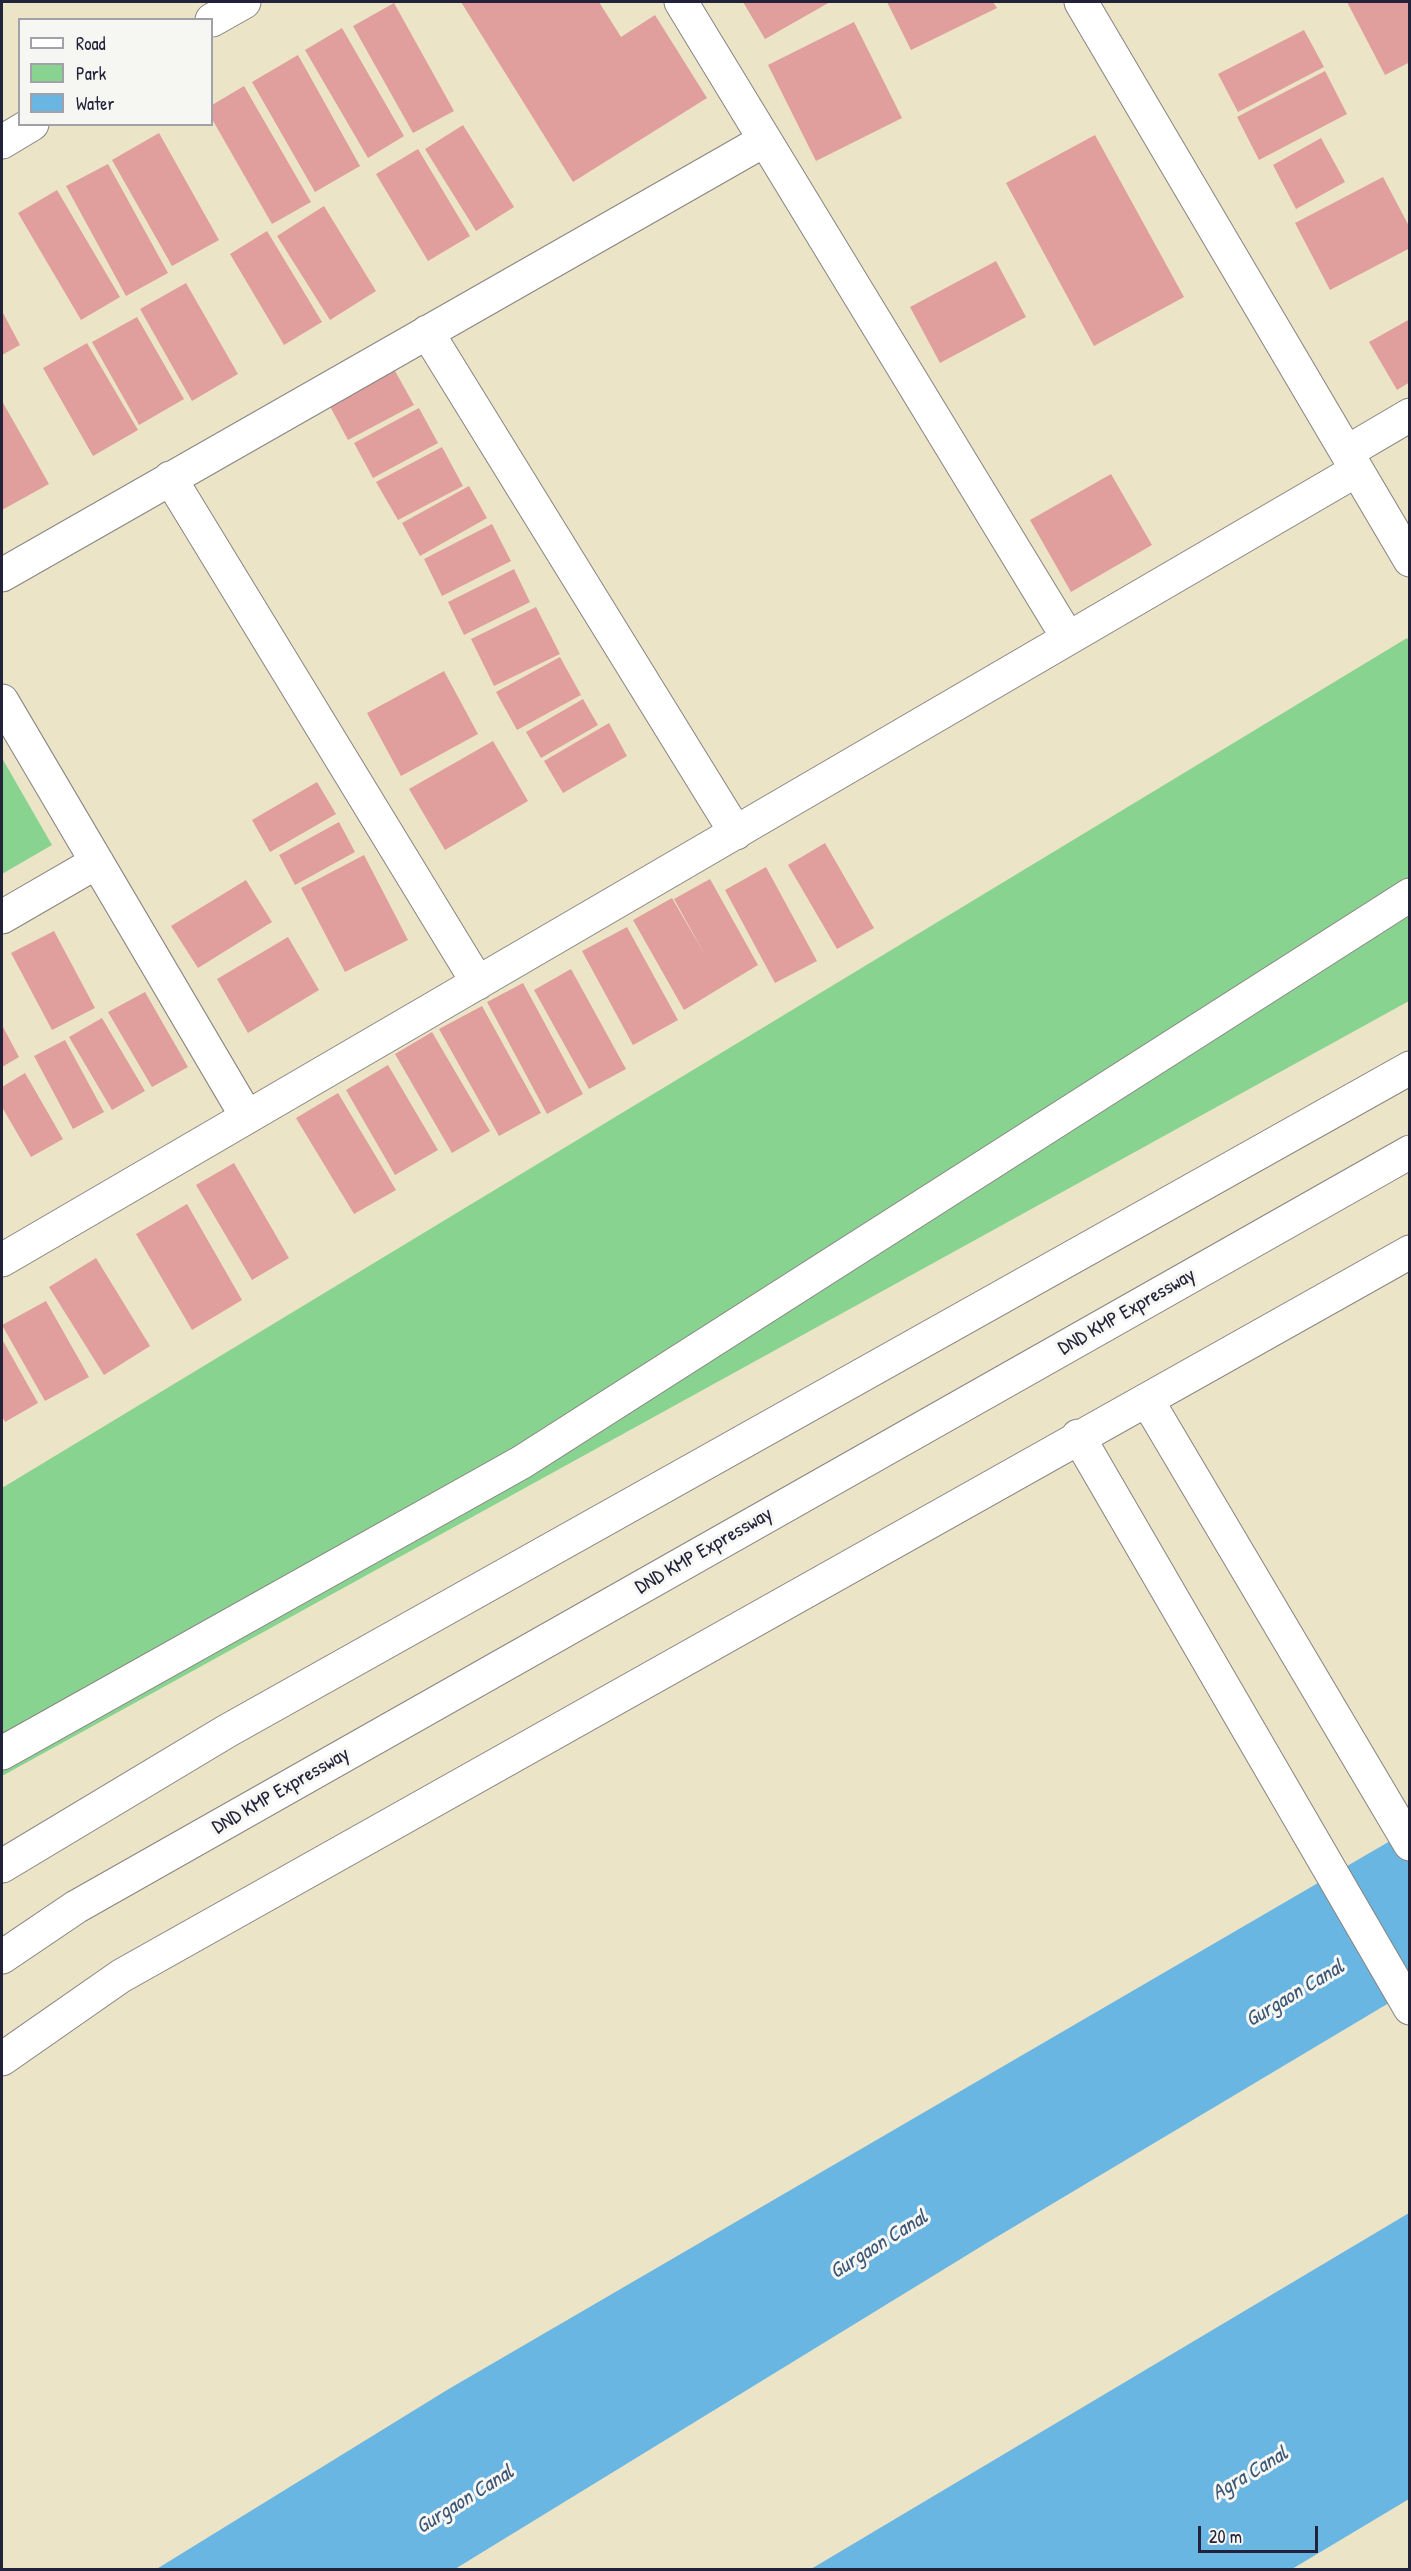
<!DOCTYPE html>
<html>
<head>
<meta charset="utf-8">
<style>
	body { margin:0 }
	#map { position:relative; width:1411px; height:2571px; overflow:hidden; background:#ece4c7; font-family:"Patrick Hand",sans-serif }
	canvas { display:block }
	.frame { position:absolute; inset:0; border:3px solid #22223b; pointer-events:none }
	.legend { position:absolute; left:18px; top:18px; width:195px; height:108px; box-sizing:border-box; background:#f6f6f2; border:2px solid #a1a1a9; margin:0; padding:8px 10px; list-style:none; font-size:18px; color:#22223b }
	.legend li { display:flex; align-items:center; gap:12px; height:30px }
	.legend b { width:30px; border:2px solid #a1a1a9 }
	.scale { position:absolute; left:1198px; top:2526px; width:120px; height:27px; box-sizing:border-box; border:3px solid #22223b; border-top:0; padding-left:8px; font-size:18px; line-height:21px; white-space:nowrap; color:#22223b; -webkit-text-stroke:4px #f6f6f2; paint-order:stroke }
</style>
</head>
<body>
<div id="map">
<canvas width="1411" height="2571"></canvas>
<div class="frame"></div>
<ul class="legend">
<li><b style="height:8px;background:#fff"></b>Road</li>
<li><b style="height:16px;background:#88d390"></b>Park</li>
<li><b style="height:16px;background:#69b6e3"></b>Water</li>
</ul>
<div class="scale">20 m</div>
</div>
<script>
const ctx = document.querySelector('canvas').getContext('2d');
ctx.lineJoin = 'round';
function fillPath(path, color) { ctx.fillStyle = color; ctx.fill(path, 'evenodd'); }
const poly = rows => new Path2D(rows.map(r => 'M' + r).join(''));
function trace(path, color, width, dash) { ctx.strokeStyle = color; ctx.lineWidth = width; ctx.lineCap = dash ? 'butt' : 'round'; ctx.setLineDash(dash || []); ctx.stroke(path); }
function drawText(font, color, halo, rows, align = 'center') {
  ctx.font = font + ' "Patrick Hand",sans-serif'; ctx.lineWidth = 6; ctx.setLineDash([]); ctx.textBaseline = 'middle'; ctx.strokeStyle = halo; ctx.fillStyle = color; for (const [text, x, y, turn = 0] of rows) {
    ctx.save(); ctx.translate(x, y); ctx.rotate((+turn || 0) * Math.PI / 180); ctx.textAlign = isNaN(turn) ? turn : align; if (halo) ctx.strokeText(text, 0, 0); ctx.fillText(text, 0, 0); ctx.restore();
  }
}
const green = poly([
	[1407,638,1410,643,1409,1001,2,1776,2,1488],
	[2,758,52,845,2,874]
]);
const water = poly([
	[1409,1830,1409,1991,990,2241,455,2569,155,2570,447,2390],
	[1409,2213,1409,2499,1292,2569,811,2569]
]);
const building = poly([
	[461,2,599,2,621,37,655,15,707,98,573,182],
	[743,2,830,2,765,39],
	[887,2,993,2,997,8,911,50],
	[1347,2,1410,2,1410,62,1385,75],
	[394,3,454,111,413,133,353,26],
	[854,22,902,118,816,161,768,65],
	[342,28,404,136,368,158,305,50],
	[1304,30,1324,67,1238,112,1218,74],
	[298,55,360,166,315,192,252,82],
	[1325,71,1347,114,1259,160,1237,117],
	[244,86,311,202,272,224,212,119,212,105],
	[463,125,514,207,476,231,425,149],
	[159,133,219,240,172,266,112,160],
	[1095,135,1184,297,1094,346,1006,183],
	[1321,138,1345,182,1296,209,1273,165],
	[418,149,470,236,428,261,376,174],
	[108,164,168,273,126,296,66,186],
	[1383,177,1410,228,1410,248,1330,290,1295,223],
	[57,190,120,297,81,320,18,213],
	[324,206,376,291,330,320,277,236],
	[267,231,322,322,284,345,230,254],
	[996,261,1026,317,940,363,910,307],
	[186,283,238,374,192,401,140,309],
	[2,311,20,345,2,355],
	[137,317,184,399,139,425,92,342],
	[1410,319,1410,382,1397,390,1369,342],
	[87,343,138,430,93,456,43,368],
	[390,362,414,405,348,440,325,397],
	[2,401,49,484,2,510],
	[419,408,438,443,373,478,354,443],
	[442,447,463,486,398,520,376,482],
	[1111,474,1152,545,1071,592,1030,520],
	[469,486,487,518,420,556,402,523],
	[492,524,511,561,442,596,424,559],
	[514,569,530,602,464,635,448,602],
	[536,607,560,654,494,686,471,639],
	[560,657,581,695,517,730,496,692],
	[444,671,478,734,401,776,367,713],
	[583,699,598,725,541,758,526,732],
	[609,723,627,756,563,793,544,761],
	[493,741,528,801,445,850,409,789],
	[317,782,336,814,270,852,252,820],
	[339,822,355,852,295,885,279,855],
	[825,843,874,928,837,949,788,865],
	[364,855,408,940,345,972,301,888],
	[766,867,817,961,775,983,725,890],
	[710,879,758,965,684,1010,633,920,672,898,705,955,674,899],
	[246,880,272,922,198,968,171,926],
	[627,927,678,1020,633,1045,582,951],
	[54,931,95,1008,52,1030,11,953],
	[288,937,319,990,248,1033,217,979],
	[571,969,626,1069,589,1089,534,990],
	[523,983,583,1094,547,1114,487,1002],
	[145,992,188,1067,152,1087,108,1012],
	[482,1006,541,1113,499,1136,439,1029],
	[102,1018,145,1091,112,1110,69,1037],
	[2,1025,19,1057,2,1067],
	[432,1032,490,1131,452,1153,395,1054],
	[65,1040,104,1112,73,1129,34,1056],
	[388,1065,438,1150,395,1175,346,1090],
	[25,1073,63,1139,31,1157,2,1107,2,1087],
	[338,1093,396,1190,354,1214,296,1118],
	[234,1163,289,1258,252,1280,196,1185],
	[187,1204,242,1300,192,1330,136,1234],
	[96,1258,150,1346,104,1375,49,1287],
	[46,1301,89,1377,45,1401,2,1325],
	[2,1339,38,1403,5,1422,2,1416]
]);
const minor = poly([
	[681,2,1068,638],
	[1081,2,1410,560],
	[212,20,244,2],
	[2,142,32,124],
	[427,332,736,833],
	[1347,452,1410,415],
	[170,478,478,983],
	[2,575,765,140],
	[2,701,247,1117],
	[2,917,97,862],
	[2,1260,1357,470],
	[1147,1400,1410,1844],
	[1078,1436,1410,2008],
	[2,1753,522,1462,1410,895],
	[2,2059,121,1976,1410,1252]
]);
const highway = poly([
	[2,1866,227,1731,1410,1068],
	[2,1957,76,1907,1410,1152]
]);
const streetNames = [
	["DND KMP Expressway",1127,1312,-30],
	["DND KMP Expressway",704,1551,-30],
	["DND KMP Expressway",281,1791,-30]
];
const waterNames = [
	["Gurgaon Canal",1295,1994,-31],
	["Gurgaon Canal",879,2245,-32],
	["Agra Canal",1250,2474,-31],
	["Gurgaon Canal",465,2500,-32]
];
fillPath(green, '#88d390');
fillPath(water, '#69b6e3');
fillPath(building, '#e09f9c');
trace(minor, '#878381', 35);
trace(highway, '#878381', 35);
trace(minor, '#fff', 33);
trace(highway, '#fff', 33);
drawText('20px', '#22223b', '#f6f6f2', streetNames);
drawText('italic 21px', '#3b5676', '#f6f6f2', waterNames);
</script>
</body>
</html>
